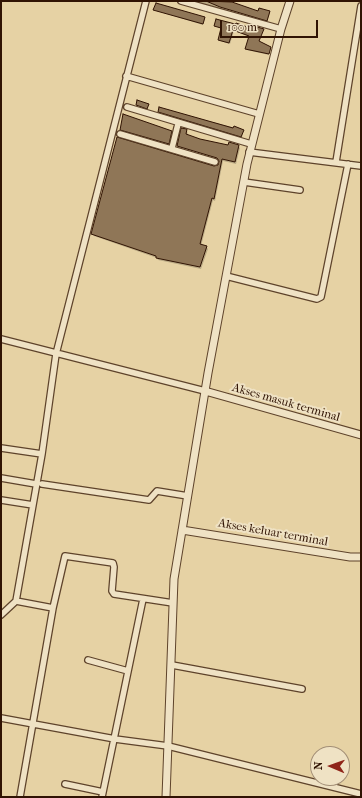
<!DOCTYPE html>
<html>
<head>
<meta charset="utf-8">
<style>
	body { margin:0 }
	#map { position:relative; width:362px; height:798px; overflow:hidden; background:#e6d2a4; font-family:"IM FELL French Canon",serif }
	canvas { display:block }
	.frame { position:absolute; inset:0; border:2px solid #301303; pointer-events:none }
	.north { position:absolute; left:310px; top:746px; width:40px; height:40px; box-sizing:border-box; background:#efe2c4; border:1px solid #a38f77; border-radius:50%; rotate:272deg; font-size:11px; font-weight:700; line-height:16px; text-align:center; color:#301303 }
	.north::after { content:''; display:block; margin:auto; width:14px; height:18px; background:#8f2418; clip-path:polygon(50% 0,100% 100%,50% 72%,0 100%) }
	.scale { position:absolute; left:220px; top:20px; width:98px; height:18px; box-sizing:border-box; border:2px solid #301303; border-top:0; padding-left:5px; font-size:12px; line-height:14px; white-space:nowrap; color:#301303; -webkit-text-stroke:3px #efe2c4; paint-order:stroke }
</style>
</head>
<body>
<div id="map">
<canvas width="362" height="798"></canvas>
<div class="frame"></div>
<div class="north">N</div>
<div class="scale">100 m</div>
</div>
<script>
const ctx = document.querySelector('canvas').getContext('2d');
ctx.lineJoin = 'round';
function fillPath(path, color) { ctx.fillStyle = color; ctx.fill(path, 'evenodd'); }
const poly = rows => new Path2D(rows.map(r => 'M' + r).join(''));
function trace(path, color, width, dash) { ctx.strokeStyle = color; ctx.lineWidth = width; ctx.lineCap = dash ? 'butt' : 'round'; ctx.setLineDash(dash || []); ctx.stroke(path); }
function drawText(font, color, halo, rows, align = 'center') {
  ctx.font = font + ' "IM FELL French Canon",serif'; ctx.lineWidth = 4; ctx.setLineDash([]); ctx.textBaseline = 'middle'; ctx.strokeStyle = halo; ctx.fillStyle = color; for (const [text, x, y, turn = 0] of rows) {
    ctx.save(); ctx.translate(x, y); ctx.rotate((+turn || 0) * Math.PI / 180); ctx.textAlign = isNaN(turn) ? turn : align; if (halo) ctx.strokeText(text, 0, 0); ctx.fillText(text, 0, 0); ctx.restore();
  }
}
const shadow = poly([
	[193,1,225,1,259,12,270,13,267,22],
	[154,10,204,18,205,19,203,25],
	[215,26,253,30,263,29,259,42,270,47,269,55,247,50,250,37,234,31,230,44,220,41,222,29],
	[148,104,148,110,137,105],
	[160,108,243,130,242,138,160,113],
	[182,129,187,130,188,136,228,147,238,146,240,148,236,164,223,161,215,201,213,200,201,246,206,247,208,249,201,269,158,260,157,258,94,236,92,233,220,164,219,160,179,149,178,146],
	[121,130,171,132,172,133,169,145]
]);
const building = poly([
	[206,1,232,2,258,11,259,8,270,11,267,21,220,7,206,1],
	[156,3,205,17,203,24,153,10,156,3],
	[216,19,235,24,236,23,253,29,254,26,264,29,259,41,271,47,269,54,245,49,249,36,233,30,229,43,218,40,221,28,214,26,216,19],
	[137,100,149,104,147,109,136,105,137,100],
	[159,107,233,128,234,126,244,130,241,137,158,112,159,107],
	[123,114,172,131,169,144,120,130,123,114],
	[181,128,187,129,186,134,200,139,228,145,229,142,239,145,235,162,222,159,214,199,212,198,200,244,207,246,200,267,156,258,156,256,91,234,117,137,214,166,218,165,219,161,217,158,177,146,181,128]
]);
const minor = poly([
	[181,1,281,29],
	[126,76,259,114],
	[127,107,251,144],
	[120,134,215,162],
	[172,148,178,124],
	[249,152,361,166],
	[336,162,361,6],
	[244,182,300,190],
	[226,276,317,299,321,297,348,164],
	[1,339,205,391],
	[1,448,42,454],
	[1,478,36,484],
	[42,484,149,500,157,491,188,496],
	[1,500,33,505],
	[53,608,16,601,42,454,56,354,146,1],
	[1,615,16,601],
	[88,660,128,671],
	[172,665,302,689],
	[1,718,115,739,168,746,361,794],
	[65,784,103,792],
	[20,797,53,608,65,556,113,563,114,567,112,591,114,594,173,603],
	[102,797,143,599]
]);
const tertiary = poly([
	[205,391,361,435],
	[182,530,350,557,361,557],
	[166,797,174,579,208,373,247,164,281,29,290,1]
]);
const streetNames = [
	["Akses masuk terminal",286,403,16],
	["Akses keluar terminal",273,533,10]
];
fillPath(shadow, '#0003');
fillPath(building, '#8f7657');
trace(building, '#301303', 1);
trace(minor, '#5e432b', 8);
trace(tertiary, '#5e432b', 9);
trace(minor, '#efe2c4', 5.5);
trace(tertiary, '#efe2c4', 7);
drawText('12px', '#301303', '#efe2c4', streetNames);
</script>
</body>
</html>
